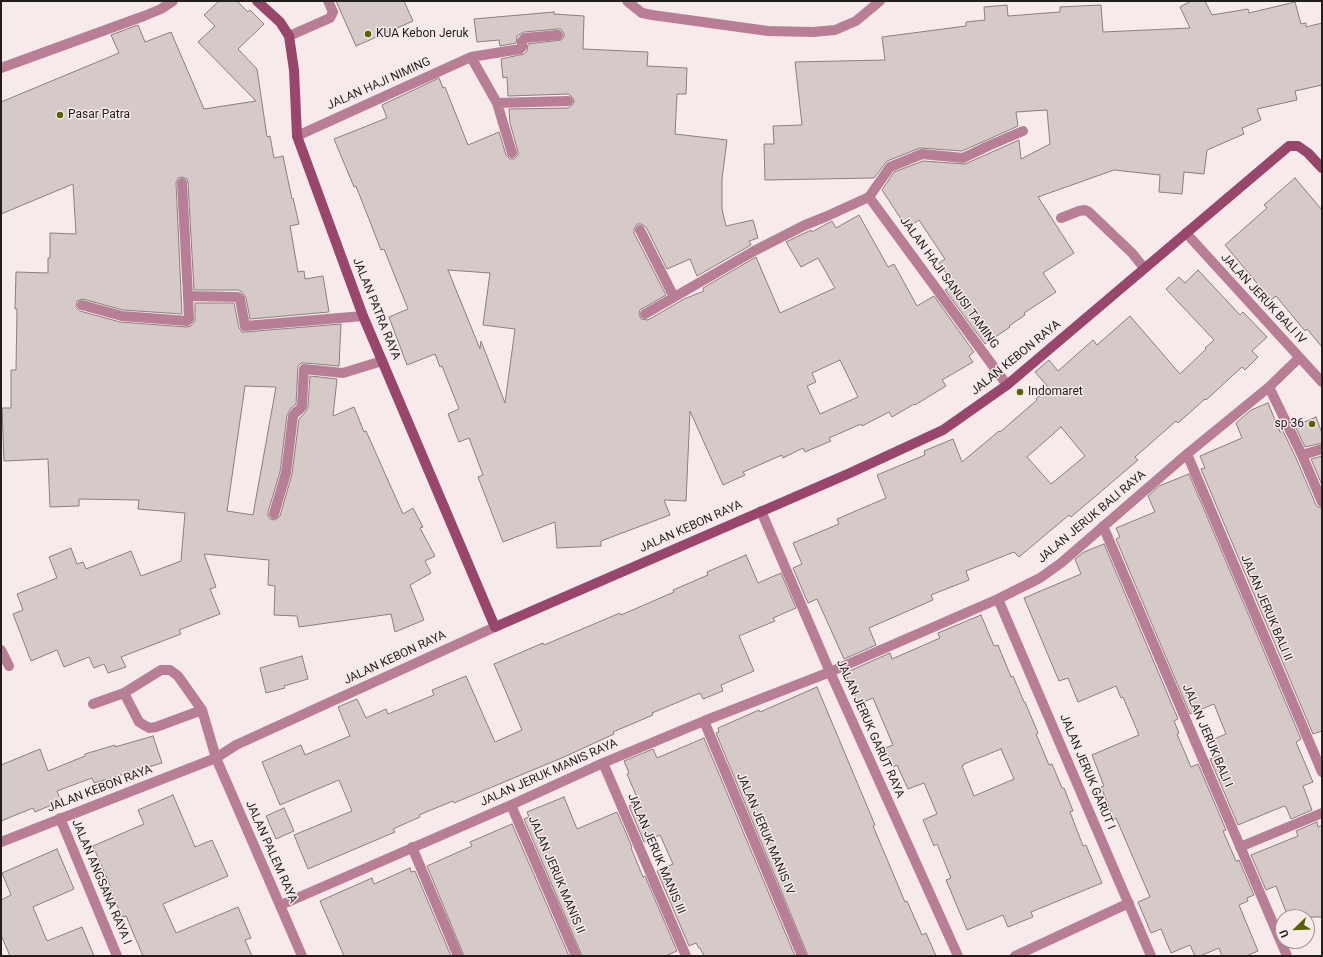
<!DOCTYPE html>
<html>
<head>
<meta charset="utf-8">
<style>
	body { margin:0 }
	#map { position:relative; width:1323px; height:957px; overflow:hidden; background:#f6eaea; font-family:Roboto,sans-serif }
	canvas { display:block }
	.frame { position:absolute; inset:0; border:2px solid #221e1e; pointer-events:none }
	.north { position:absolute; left:1275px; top:909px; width:40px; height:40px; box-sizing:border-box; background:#f6eaea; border:1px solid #a19898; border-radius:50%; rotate:247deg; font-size:11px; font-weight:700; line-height:16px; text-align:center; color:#221e1e }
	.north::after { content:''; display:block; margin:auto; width:14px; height:18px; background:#576202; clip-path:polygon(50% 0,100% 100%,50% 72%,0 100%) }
</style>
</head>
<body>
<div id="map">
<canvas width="1323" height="957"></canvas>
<div class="frame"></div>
<div class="north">U</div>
</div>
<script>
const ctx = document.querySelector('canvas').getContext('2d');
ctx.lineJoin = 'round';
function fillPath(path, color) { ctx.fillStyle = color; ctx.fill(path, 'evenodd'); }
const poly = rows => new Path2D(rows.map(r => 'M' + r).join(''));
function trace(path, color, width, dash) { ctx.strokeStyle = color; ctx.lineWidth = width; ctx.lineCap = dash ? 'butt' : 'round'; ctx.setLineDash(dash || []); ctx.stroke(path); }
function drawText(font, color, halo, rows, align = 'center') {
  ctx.font = font + ' Roboto,sans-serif'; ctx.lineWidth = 3; ctx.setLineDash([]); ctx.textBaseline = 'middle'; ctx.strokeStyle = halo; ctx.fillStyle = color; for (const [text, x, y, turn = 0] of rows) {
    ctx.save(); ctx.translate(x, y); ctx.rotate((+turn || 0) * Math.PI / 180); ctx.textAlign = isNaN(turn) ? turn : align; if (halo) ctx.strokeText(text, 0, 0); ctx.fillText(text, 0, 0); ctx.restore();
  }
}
const building = poly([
	[219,1,237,1,248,12,250,10,264,24,238,49,257,69,267,137,270,136,274,158,283,156,292,199,293,198,299,224,290,226,298,272,304,271,305,279,323,276,329,312,250,319,246,298,242,292,238,290,194,290,188,183,187,179,182,177,178,178,176,183,182,314,123,310,83,299,77,301,76,307,80,311,120,322,186,327,191,326,195,321,195,303,234,303,239,328,242,332,245,332,341,324,339,366,305,363,301,363,298,366,296,404,291,408,287,415,280,472,268,512,268,516,270,519,275,520,280,516,292,474,299,419,304,414,308,407,310,376,337,379,333,416,354,407,364,432,366,431,403,514,413,508,423,527,420,528,435,556,425,561,431,573,410,585,424,620,395,632,391,614,299,627,297,616,274,615,275,586,268,585,269,560,204,554,216,587,210,589,220,614,179,630,181,634,121,657,126,667,108,673,104,664,94,668,89,657,64,667,57,650,31,661,13,614,23,610,17,594,57,578,49,557,71,548,77,564,83,562,86,569,131,551,141,576,181,561,185,513,138,509,139,500,79,499,79,506,50,507,48,459,4,461,2,408,11,408,11,370,16,370,17,309,15,309,16,272,48,273,48,258,50,258,50,233,76,234,73,184,1,214,1,102,119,53,111,35,138,25,145,42,171,32,204,109,256,101,198,42,215,26,204,15,219,1],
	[245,386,276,387,253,515,227,511,245,386],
	[336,1,404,1,413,21,356,46,336,1],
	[1191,1,1205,1,1212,15,1248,9,1249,13,1295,2,1301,24,1306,23,1306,27,1322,23,1322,85,1295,91,1297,100,1257,109,1261,120,1242,128,1244,134,1207,150,1204,174,1184,172,1182,194,1159,192,1160,175,1114,170,1038,197,1074,253,1043,273,1056,292,1024,313,1025,315,1009,326,1010,327,985,344,945,290,954,285,939,263,945,259,919,220,907,228,882,190,894,172,923,161,965,164,1019,140,1021,159,1050,144,1047,110,1016,112,1018,126,962,151,920,148,887,161,874,178,765,180,764,144,774,144,773,126,802,125,795,62,885,60,882,37,966,26,966,22,985,20,984,7,1007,5,1008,16,1060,12,1060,7,1101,5,1103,32,1190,28,1180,7,1191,1],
	[554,12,554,14,584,16,583,49,648,52,647,66,687,68,686,94,677,94,675,134,727,140,722,179,722,209,726,226,753,220,758,238,749,241,751,245,697,276,690,259,667,269,646,227,641,224,637,224,634,229,634,233,666,295,640,310,639,314,641,319,648,320,684,299,704,291,703,288,756,257,780,313,835,288,818,258,801,267,786,242,811,230,812,232,832,221,836,228,859,215,888,267,894,264,917,306,934,296,974,352,969,356,973,362,942,380,946,386,915,405,914,404,892,417,889,412,862,426,861,424,829,438,831,441,805,452,803,448,783,458,782,455,743,472,745,475,723,485,690,411,686,501,664,500,670,515,601,541,601,546,557,548,555,522,503,542,478,477,483,475,469,438,459,442,448,414,459,409,442,366,440,367,435,354,407,365,389,317,408,309,384,249,381,250,356,186,354,187,334,139,387,118,382,105,439,78,443,88,445,87,468,145,499,132,506,155,510,159,514,159,518,155,518,152,510,123,509,109,568,108,573,104,574,100,571,96,568,94,508,96,507,77,503,78,501,59,524,54,527,51,528,44,561,40,564,37,564,34,561,29,558,29,524,32,517,36,516,43,500,46,499,40,477,42,474,19,554,12],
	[448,270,490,273,483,325,515,329,505,403,481,341,480,349,448,270],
	[840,360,858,397,820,414,807,386,816,382,812,373,840,360],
	[1295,178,1322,210,1322,347,1307,329,1305,331,1276,296,1271,300,1225,245,1267,208,1264,205,1295,178],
	[1198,270,1240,315,1243,312,1267,337,1252,351,1258,357,1245,370,1242,367,1206,400,1205,399,1178,423,1176,421,1135,457,1138,460,1071,517,1069,515,1019,557,1014,552,966,571,969,580,931,595,933,600,869,628,876,645,844,659,817,599,808,603,793,568,802,564,793,543,839,524,837,519,886,498,877,475,925,455,924,451,953,439,962,462,999,431,1000,432,1037,400,1036,399,1049,388,1035,372,1049,360,1058,371,1093,340,1097,345,1130,316,1180,374,1206,349,1205,348,1214,340,1166,289,1179,277,1185,283,1198,270],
	[1061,427,1085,456,1051,484,1027,457,1061,427],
	[1268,403,1280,432,1283,431,1296,458,1316,505,1318,507,1322,508,1322,731,1313,734,1201,469,1205,468,1200,456,1242,438,1236,423,1251,410,1268,403],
	[1316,417,1322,433,1322,443,1305,447,1295,426,1316,417],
	[1322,456,1322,485,1311,459,1322,456],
	[1189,474,1301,739,1296,742,1313,782,1303,786,1312,810,1291,819,1286,807,1285,807,1284,806,1238,825,1210,759,1220,755,1214,739,1226,734,1214,704,1190,714,1116,539,1120,537,1116,528,1155,512,1148,496,1159,486,1189,474],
	[1104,544,1178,719,1174,721,1179,733,1177,734,1191,767,1198,764,1226,830,1223,831,1236,861,1239,860,1254,895,1247,898,1248,901,1239,905,1258,951,1246,956,1222,956,1219,948,1200,956,1195,956,1190,945,1171,953,1161,929,1151,933,1138,902,1150,897,1116,818,1114,819,1101,787,1104,786,1092,755,1139,735,1123,697,1121,698,1116,686,1078,702,1068,678,1059,681,1024,598,1081,574,1075,559,1084,552,1104,544],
	[746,555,758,583,781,573,796,608,773,618,775,621,739,636,754,671,721,685,723,691,703,699,700,693,652,713,653,715,613,732,614,734,564,757,454,803,453,801,419,815,420,817,393,829,395,832,308,869,294,835,352,811,339,780,280,805,262,762,301,745,305,755,350,736,338,707,357,699,366,718,386,709,388,714,434,695,432,690,466,676,495,742,522,730,494,664,543,643,544,645,620,613,621,615,674,592,673,590,708,575,707,572,746,555],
	[981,615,994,646,998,645,1011,677,1013,676,1024,702,1025,702,1038,733,1036,734,1049,765,1052,764,1062,788,1064,788,1073,811,1070,812,1083,846,1086,845,1102,883,1031,912,1033,917,1008,927,1003,915,967,930,946,880,951,878,937,844,934,846,923,820,937,814,924,783,908,789,897,765,893,767,885,748,893,745,873,698,859,704,845,673,890,653,892,659,940,638,938,633,981,615],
	[1001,749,1014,779,974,796,962,766,964,765,964,764,1001,749],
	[302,656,308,679,284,686,285,688,266,693,260,668,302,656],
	[817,687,875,825,873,826,905,902,907,901,922,935,926,933,936,956,808,956,716,733,719,732,718,728,759,710,760,712,817,687],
	[153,736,162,763,94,783,92,778,57,791,61,801,35,812,33,808,1,821,1,765,40,749,48,771,85,756,85,754,115,745,115,747,153,736],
	[704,738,795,956,704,956,700,948,699,948,696,943,689,946,657,871,673,864,660,835,644,842,629,806,639,802,627,774,629,773,624,761,653,749,657,758,704,738],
	[173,795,195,847,212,840,228,876,163,904,176,933,238,907,251,938,245,940,252,956,143,956,126,916,122,917,110,888,111,888,93,846,144,824,138,810,173,795],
	[564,797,577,829,617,812,632,847,631,848,643,877,645,876,677,951,665,956,582,956,524,819,529,817,527,812,564,797],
	[284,808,294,831,276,839,266,816,284,808],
	[1317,822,1318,827,1322,825,1322,917,1288,917,1276,886,1266,890,1251,855,1298,836,1296,831,1317,822],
	[512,824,569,956,464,956,427,866,472,846,470,842,512,824],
	[57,849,74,889,33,907,47,941,82,927,94,956,10,956,1,935,1,900,11,895,2,873,57,849],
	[410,868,411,872,415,871,451,956,344,956,320,901,372,878,374,884,410,868]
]);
const lane = poly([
	[627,1,642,13,652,15,768,31,813,32,835,30,856,21,880,1],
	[289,36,330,18,333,12,328,1],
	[1,68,144,16,161,9,173,1],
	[124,693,139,722,149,728,156,727,202,710],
	[93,704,124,693,161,670,170,670,178,676,202,710,216,758]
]);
const street = poly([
	[471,57,497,103,512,153],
	[497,103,568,101],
	[297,136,471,57,520,49,522,47,522,41,525,38,558,35],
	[182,183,188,296,238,297,240,299,245,326,363,316],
	[869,197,890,167,922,154,963,158,988,146,1023,131],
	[1061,218,1079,211,1085,210,1089,212,1132,253,1144,268],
	[640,230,674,297],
	[1186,233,1322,382],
	[82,305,122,316,187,321,189,319,188,296],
	[645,314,754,251,805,225,825,217,869,197,1007,385],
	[1269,387,1302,455,1322,502],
	[1187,454,1322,772],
	[1302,455,1322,449],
	[761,511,830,672,958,956],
	[274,514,286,473,293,416,296,412,299,410,302,406,304,369,343,373,382,361],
	[1103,526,1287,956],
	[998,599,1151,956],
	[1,650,9,666],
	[704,721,802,956],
	[216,758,302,956],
	[603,763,686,956],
	[511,805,576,956],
	[60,818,117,956],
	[1,842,216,758,236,745,495,627],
	[412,847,458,956],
	[1240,847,1322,813],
	[281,905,511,805,603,763,704,721,830,672,998,599,1040,578,1061,563,1187,454,1269,387,1299,358],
	[1015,956,1129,903]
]);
const secondary = poly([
	[257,1,280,22,289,36,294,70,297,136,363,316,495,627,850,473,943,430,1007,385,1289,146,1298,146,1308,153,1322,168]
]);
const markers = [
	[368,34,4,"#576202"],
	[60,115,4,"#576202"],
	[1020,392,4,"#576202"],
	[1312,424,4,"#576202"]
];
const poiNames = [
	["KUA Kebon Jeruk",376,34],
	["Pasar Patra",68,115],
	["Indomaret",1028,392],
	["sp 36",1304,424,"right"]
];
const streetNames = [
	["JALAN HAJI NIMING",379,84,-24],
	["JALAN HAJI SANUSI TAMING",949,283,54],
	["JALAN JERUK BALI IV",1263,299,47],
	["JALAN PATRA RAYA",376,309,68],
	["JALAN KEBON RAYA",1016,358,-39],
	["JALAN JERUK BALI RAYA",1092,517,-40],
	["JALAN KEBON RAYA",691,527,-24],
	["JALAN JERUK BALI II",1266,608,67],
	["JALAN KEBON RAYA",395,658,-25],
	["JALAN JERUK GARUT RAYA",870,729,66],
	["JALAN JERUK BALI I",1207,736,67],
	["JALAN JERUK GARUT I",1087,772,67],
	["JALAN JERUK MANIS RAYA",549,773,-24],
	["JALAN KEBON RAYA",100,789,-21],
	["JALAN JERUK MANIS IV",765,834,67],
	["JALAN PALEM RAYA",271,852,66],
	["JALAN JERUK MANIS III",656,854,67],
	["JALAN JERUK MANIS II",556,875,67],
	["JALAN ANGSANA RAYA I",101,882,67]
];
fillPath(building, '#d6cac8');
trace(building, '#897f7c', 1);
trace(lane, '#b87e96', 10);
trace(street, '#b87e96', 10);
trace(secondary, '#99466c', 10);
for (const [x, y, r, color] of markers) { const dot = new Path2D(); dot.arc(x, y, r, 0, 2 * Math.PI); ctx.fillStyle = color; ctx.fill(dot); trace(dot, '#f6eaea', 1.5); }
drawText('12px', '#221e1e', '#f6eaea', poiNames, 'left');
drawText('12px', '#221e1e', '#f6eaea', streetNames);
</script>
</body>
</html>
